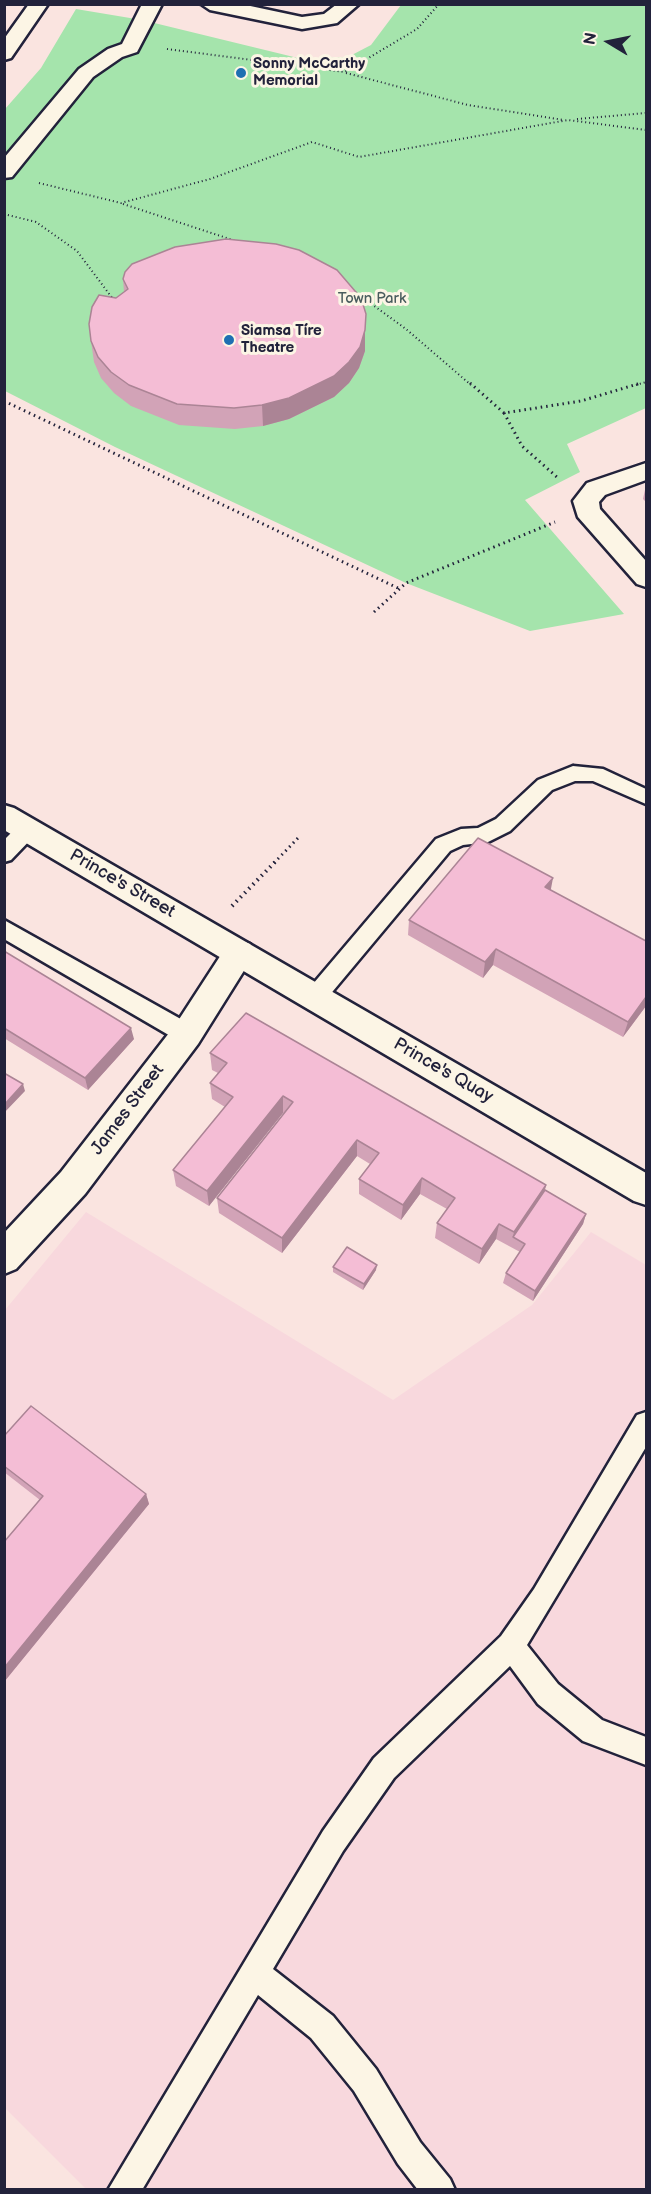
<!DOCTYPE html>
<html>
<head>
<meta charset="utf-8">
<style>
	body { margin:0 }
	#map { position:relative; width:651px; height:2194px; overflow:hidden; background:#fae4e0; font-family:"Balsamiq Sans",sans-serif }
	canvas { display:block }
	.frame { position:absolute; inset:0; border:6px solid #22223b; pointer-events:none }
	.north { position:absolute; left:579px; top:12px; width:60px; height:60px; -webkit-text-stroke:4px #fcf5e5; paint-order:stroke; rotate:280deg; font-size:16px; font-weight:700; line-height:24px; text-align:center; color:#22223b }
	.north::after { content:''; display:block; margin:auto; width:21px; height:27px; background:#22223b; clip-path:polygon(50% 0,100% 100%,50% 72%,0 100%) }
</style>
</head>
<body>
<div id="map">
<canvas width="651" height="2194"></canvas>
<div class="frame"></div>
<div class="north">N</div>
</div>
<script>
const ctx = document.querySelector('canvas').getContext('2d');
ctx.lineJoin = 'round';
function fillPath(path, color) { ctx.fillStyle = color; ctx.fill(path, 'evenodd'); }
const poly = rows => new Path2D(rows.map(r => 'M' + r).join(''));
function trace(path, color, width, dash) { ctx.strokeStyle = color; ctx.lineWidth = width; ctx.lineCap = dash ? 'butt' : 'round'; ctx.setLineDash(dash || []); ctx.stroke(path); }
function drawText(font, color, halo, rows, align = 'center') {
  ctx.font = font + ' "Balsamiq Sans",sans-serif'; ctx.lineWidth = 6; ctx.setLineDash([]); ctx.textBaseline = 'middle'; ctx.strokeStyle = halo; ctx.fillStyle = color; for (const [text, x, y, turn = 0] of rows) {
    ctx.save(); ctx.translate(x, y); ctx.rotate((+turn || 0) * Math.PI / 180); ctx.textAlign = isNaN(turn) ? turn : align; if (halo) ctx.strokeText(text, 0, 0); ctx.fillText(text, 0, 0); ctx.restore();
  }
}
const built = poly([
	[86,1212,393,1400,532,1305,591,1232,646,1265,646,2189,86,2189,5,2108,5,1310]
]);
const green = poly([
	[401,5,646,5,646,408,567,444,580,472,525,500,624,614,530,631,406,583,115,447,5,391,5,109,41,68,76,9,142,20,302,59,348,57,371,45]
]);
const pathFar2 = poly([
	[167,49,345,72,417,29,439,4],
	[346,73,468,105,564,120],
	[577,119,646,113],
	[39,183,121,203,210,179,312,142,359,157,568,120,646,130],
	[123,204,236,241],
	[4,214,36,222,77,251,113,299],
	[355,292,406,329,471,385],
	[636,385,646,382]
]);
const pathFar1 = poly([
	[470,383,504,413,581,401,641,383],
	[4,401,400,589],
	[504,413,522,446,558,478],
	[374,612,406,583,555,522],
	[274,863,298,838]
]);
const path = poly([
	[232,906,276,861]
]);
const lane = poly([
	[573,766,603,769,646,789,646,804,593,781,575,781,552,790,510,831,488,842,463,845,450,851,323,1003,315,1006,307,1003,304,997,307,991,436,839,461,829,478,828,496,819,538,780,573,766],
	[28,821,35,823,38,829,35,835,11,860,4,862,4,840,21,823,28,821],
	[4,920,195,1027,198,1034,195,1041,187,1043,179,1041,4,939,4,920],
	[646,1412,646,1447,527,1645,558,1684,602,1720,646,1737,646,1765,583,1741,538,1704,510,1666,394,1778,343,1851,273,1969,333,2016,376,2069,420,2142,450,2179,455,2190,418,2190,398,2164,354,2091,311,2038,258,1995,142,2190,108,2190,323,1831,374,1758,501,1636,534,1589,637,1415,646,1412]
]);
const street = poly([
	[142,4,162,4,137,52,122,57,93,77,12,177,4,178,4,158,79,69,108,49,122,44,142,4],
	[201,4,241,4,302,17,324,14,337,4,359,4,337,23,302,29,210,10,201,4],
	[646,463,646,480,605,495,599,502,600,509,646,561,646,587,637,584,578,517,573,501,587,483,646,463],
	[239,940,250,944,255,953,198,1044,85,1194,16,1269,4,1274,4,1233,61,1172,176,1024,228,944,239,940]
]);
const secondary = poly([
	[29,4,48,4,11,58,4,60,4,39,29,4],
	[4,805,14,808,646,1173,646,1205,634,1201,4,830,4,805]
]);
const wall = poly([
	[123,279,365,351,359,368,349,383,334,397,289,419,263,426,235,429,179,425,131,406,114,393,101,378,94,362,91,341,116,298,124,292],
	[646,485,646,502,643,499],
	[550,890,646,1006,623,1037,493,965,483,978,408,935,409,920],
	[4,951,134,1039,88,1090,4,1038],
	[210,1053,546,1185,545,1190,586,1214,583,1224,533,1301,503,1283,506,1273,520,1252,496,1239,479,1264,435,1238,437,1223,447,1209,420,1194,401,1220,359,1194,359,1179,370,1164,357,1156,282,1253,219,1213,217,1198,284,1113,283,1113,209,1206,176,1186,173,1170,225,1107,212,1099,210,1083,218,1073,212,1070],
	[333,1267,376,1270,363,1290,333,1272],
	[4,1436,146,1494,149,1504,4,1682,4,1542,40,1500,4,1472]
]);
const shadedWall = poly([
	[365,330,365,351,359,368,349,383,334,397,289,419,263,426,262,405],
	[553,878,550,894,545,887],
	[496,949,493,965,483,978,485,962],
	[646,997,646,1006,623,1037,628,1022],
	[131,1028,134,1039,88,1090,85,1078],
	[23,1084,25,1091,4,1113,4,1105],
	[283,1096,283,1113,209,1206,207,1191],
	[357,1140,357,1156,282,1253,282,1238],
	[422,1178,420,1194,401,1220,403,1205],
	[546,1185,542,1201,513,1237,514,1232],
	[586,1214,583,1224,533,1301,535,1291],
	[499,1224,496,1239,479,1264,482,1249],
	[377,1265,376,1270,363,1290,364,1284],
	[146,1494,149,1504,4,1682,4,1668]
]);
const building = poly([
	[226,239,276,244,299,250,337,270,361,298,366,314,365,330,360,347,349,362,334,376,289,398,262,405,234,408,177,404,129,385,111,372,98,357,91,341,89,324,92,307,99,295,116,298,128,289,123,279,125,272,132,264,175,247,226,239],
	[478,838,553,878,545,887,646,941,646,940,646,997,628,1022,496,949,485,962,409,920,478,838],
	[4,951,131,1028,85,1078,4,1028,4,951],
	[246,1013,546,1185,514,1232,499,1224,482,1249,437,1223,455,1198,422,1178,403,1205,359,1179,379,1153,357,1140,282,1238,217,1198,293,1102,283,1096,207,1191,173,1170,233,1097,210,1083,227,1063,210,1053,246,1013],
	[4,1073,23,1084,4,1105,4,1073],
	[545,1190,586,1214,535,1291,506,1273,525,1244,513,1237,545,1190],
	[347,1247,377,1265,364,1284,333,1267,347,1247],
	[31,1406,146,1494,4,1668,4,1542,43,1496,4,1466,4,1436,31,1406]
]);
const markers = [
	[241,73,6,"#1f6fb2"],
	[229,340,6,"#1f6fb2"]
];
const farPoinames = [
	["Sonny McCarthy",253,64],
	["Memorial",253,81],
	["Siamsa Tíre",241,331],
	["Theatre",241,348]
];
const farParknames = [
	["Town Park",372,299]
];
const streetNames = [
	["Prince's Street",122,884,30],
	["Prince's Quay",443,1071,30],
	["James Street",128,1110,-53]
];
fillPath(built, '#f8d8dd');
fillPath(green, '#a5e4ac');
trace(lane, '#22223b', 5);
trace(street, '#22223b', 5);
trace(secondary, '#22223b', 5);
trace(pathFar2, '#22223b', 2, [1, 3]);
trace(pathFar1, '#22223b', 3, [1.5, 4]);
trace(path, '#22223b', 4, [1.5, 4.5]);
fillPath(lane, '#fcf5e5');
fillPath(street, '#fcf5e5');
fillPath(secondary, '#fcf5e5');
fillPath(wall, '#d2a3b7');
fillPath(shadedWall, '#ab8495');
fillPath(building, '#f4bdd5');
trace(building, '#ab8495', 1.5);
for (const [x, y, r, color] of markers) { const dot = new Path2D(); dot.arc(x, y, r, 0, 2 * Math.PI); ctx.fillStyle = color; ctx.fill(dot); trace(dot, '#fcf5e5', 2); }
drawText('bold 15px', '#22223b', '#fcf5e5', farPoinames, 'left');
drawText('15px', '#495c5d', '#fcf5e5', farParknames);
drawText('18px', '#22223b', '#fcf5e5', streetNames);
</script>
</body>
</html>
